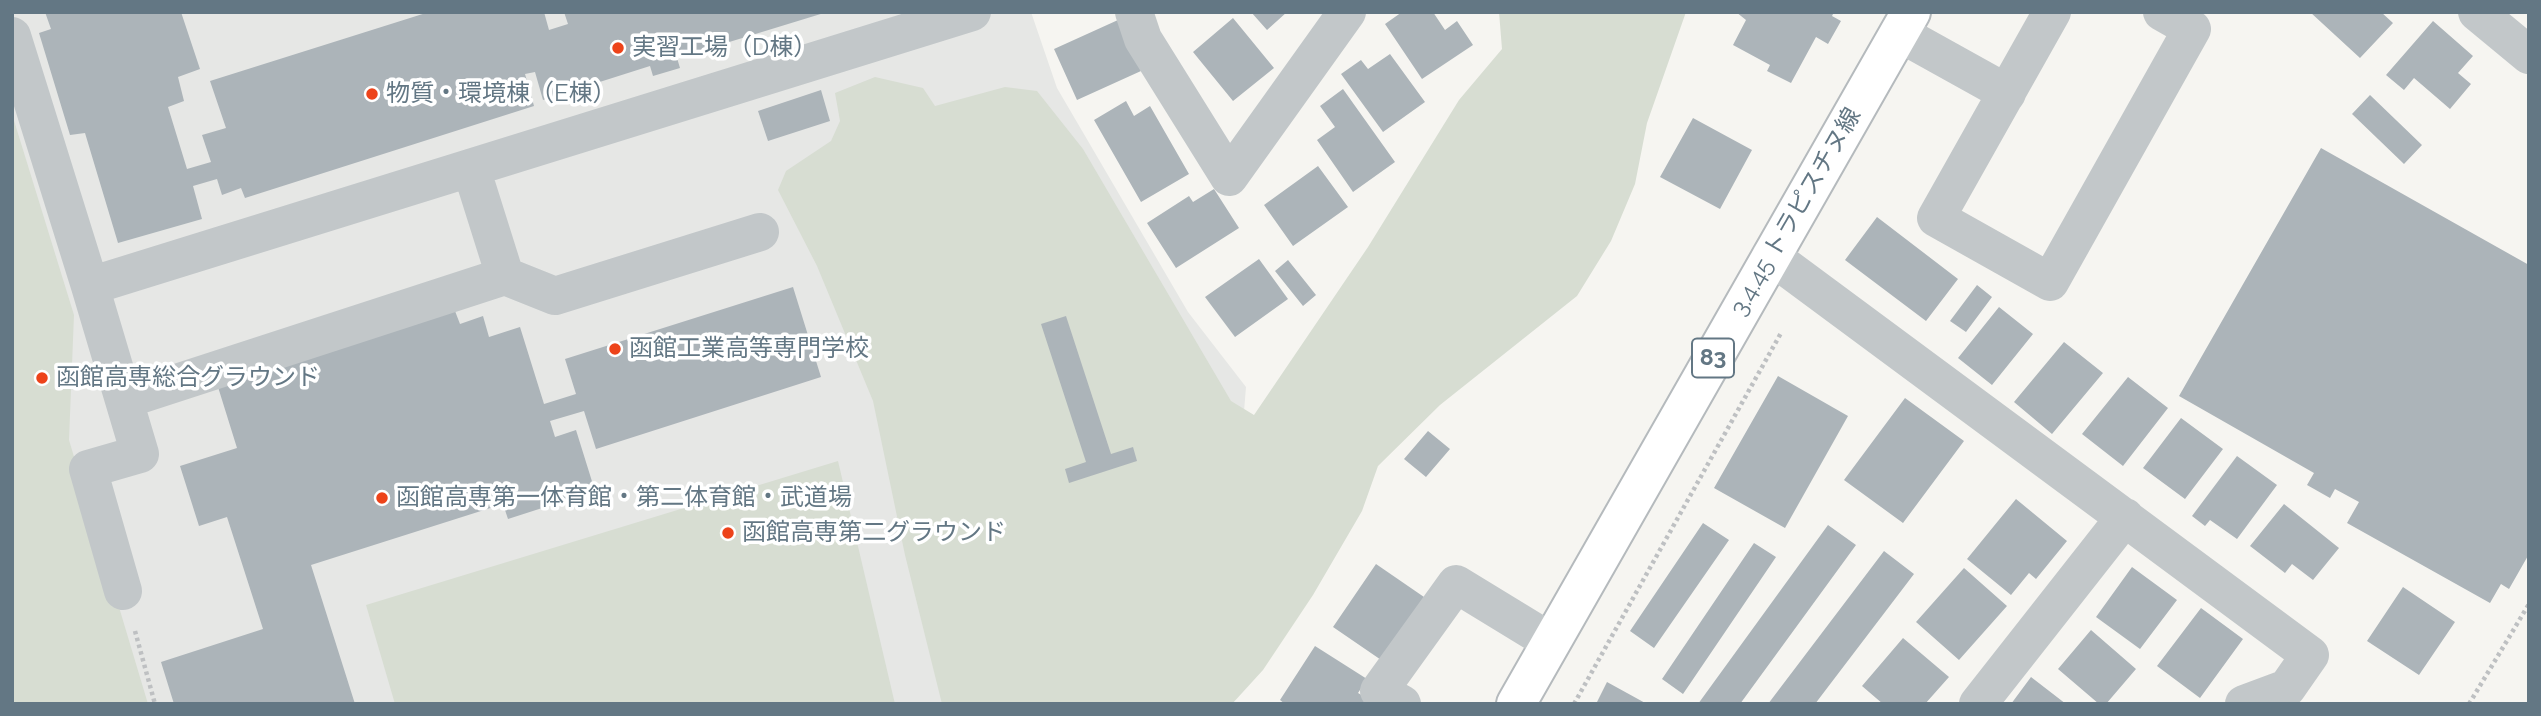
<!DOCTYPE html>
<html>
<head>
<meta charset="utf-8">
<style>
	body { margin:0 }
	#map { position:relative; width:2541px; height:716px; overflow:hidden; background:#f6f5f1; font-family:Raleway,sans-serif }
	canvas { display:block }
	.frame { position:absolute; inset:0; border:14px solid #637784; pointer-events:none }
</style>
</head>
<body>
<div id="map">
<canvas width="2541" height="716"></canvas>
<div class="frame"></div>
</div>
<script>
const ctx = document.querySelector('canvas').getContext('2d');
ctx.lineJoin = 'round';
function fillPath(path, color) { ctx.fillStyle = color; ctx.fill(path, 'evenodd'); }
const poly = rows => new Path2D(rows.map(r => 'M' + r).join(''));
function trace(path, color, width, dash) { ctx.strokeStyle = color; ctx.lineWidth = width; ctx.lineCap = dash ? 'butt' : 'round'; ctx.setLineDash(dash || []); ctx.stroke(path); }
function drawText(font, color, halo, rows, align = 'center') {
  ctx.font = font + ' Raleway,"Noto Sans JP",sans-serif'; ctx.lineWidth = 7; ctx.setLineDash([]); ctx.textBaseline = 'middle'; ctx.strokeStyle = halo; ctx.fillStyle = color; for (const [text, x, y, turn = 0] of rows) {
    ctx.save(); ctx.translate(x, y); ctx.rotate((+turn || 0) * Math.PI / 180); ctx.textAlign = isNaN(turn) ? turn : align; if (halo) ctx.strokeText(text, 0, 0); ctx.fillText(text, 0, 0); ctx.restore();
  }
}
const built = poly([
	[12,12,1031,12,1057,88,1188,312,1246,387,1220,704,12,704]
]);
const green = poly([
	[1499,12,1686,12,1647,123,1635,184,1611,241,1577,296,1440,405,1378,466,1362,511,1313,595,1263,670,1232,704,942,704,905,555,873,401,817,266,778,190,786,171,831,141,840,121,835,93,875,77,923,88,935,106,1005,87,1037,91,1083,149,1231,401,1254,415,1368,247,1459,100,1502,49],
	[12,114,74,315,69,440,148,704,12,704],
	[838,461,895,704,395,704,366,605]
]);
const building = poly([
	[45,12,181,12,200,69,178,77,184,101,168,107,187,169,211,162,202,135,226,128,210,81,429,12,544,12,549,30,568,24,564,12,824,13,677,58,680,68,653,76,650,66,543,100,535,72,525,74,534,106,245,198,241,188,222,195,217,179,193,186,202,219,118,243,85,133,70,135,39,33,51,29],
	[1251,12,1287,12,1267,30],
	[1402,12,1433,12,1445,30,1457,21,1473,45,1422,79,1385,24],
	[1736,12,1834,12,1832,16,1841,21,1828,44,1816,37,1791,83,1767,71,1770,65,1733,45,1746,20],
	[2310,12,2381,12,2393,23,2360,58],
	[1233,18,1274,68,1233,101,1193,52],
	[1118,20,1141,71,1077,100,1054,49],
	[2433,21,2473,56,2458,73,2471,84,2450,109,2414,78,2404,90,2386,75],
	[1390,54,1425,102,1383,132,1341,74,1361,60,1368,69],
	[1343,89,1395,162,1353,192,1317,140,1335,127,1320,106],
	[821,90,830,121,768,141,758,111],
	[2370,95,2422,145,2404,164,2352,114],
	[1126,101,1134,116,1150,106,1189,174,1141,202,1094,120],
	[1693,118,1752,150,1720,209,1660,177],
	[2321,148,2529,265,2529,554,2509,589,2501,584,2490,603,2347,523,2359,502,2335,489,2330,498,2307,485,2314,473,2179,396],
	[1318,166,1348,207,1293,246,1264,205],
	[1214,189,1239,228,1176,268,1147,223,1189,196,1193,202],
	[1877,217,1958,279,1926,321,1845,260],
	[1259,259,1288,299,1235,337,1205,297],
	[1288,260,1316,295,1303,306,1275,271],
	[1977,285,1992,297,1966,332,1950,321],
	[793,287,821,377,596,449,584,411,550,421,555,437,576,430,595,491,508,519,503,504,311,565,355,704,174,704,161,662,263,629,227,517,199,526,180,466,237,448,218,387,455,311,460,324,483,316,489,337,520,327,544,404,576,394,565,359],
	[1999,307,2033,334,1992,385,1958,358],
	[1066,316,1111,454,1133,447,1137,461,1069,483,1065,469,1086,462,1041,324],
	[2064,342,2103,373,2052,434,2014,402],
	[1778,376,1848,416,1785,528,1714,488],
	[2128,377,2168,408,2123,466,2082,434],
	[1905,398,1964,441,1903,523,1844,480],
	[2181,418,2223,449,2185,499,2143,468],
	[1428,431,1450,449,1426,477,1404,459],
	[2237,456,2277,485,2237,539,2210,520,2205,526,2192,516],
	[2016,499,2067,541,2036,579,2029,573,2011,595,1967,559],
	[2284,504,2339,548,2313,580,2292,564,2285,573,2250,546],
	[1703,523,1729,540,1654,648,1630,631],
	[1828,525,1856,545,1740,704,1698,704],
	[1754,543,1776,557,1683,694,1662,679],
	[1884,551,1914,574,1815,704,1768,704],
	[1376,564,1424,597,1387,664,1333,627],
	[2132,567,2177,600,2140,649,2096,617],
	[1964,568,2007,606,1959,660,1916,622],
	[2403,587,2455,622,2419,675,2367,641],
	[2201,608,2243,639,2200,698,2157,666],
	[2091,630,2136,669,2106,704,2099,704,2058,669],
	[1903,638,1949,677,1925,704,1883,704,1862,686],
	[1315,646,1367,679,1358,693,1370,700,1368,704,1285,704,1280,700],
	[2031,677,2066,704,2011,704],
	[1607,682,1647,704,1596,704]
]);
const path = poly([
	[135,631,155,704],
	[1574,704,1781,333],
	[2469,704,2529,604]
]);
const minor = poly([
	[1134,12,1143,39,1229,177,1347,12],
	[2052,12,1936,218,2050,282,2192,29,2162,12],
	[2477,12,2529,55],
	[1899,33,2007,93,2005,96],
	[12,36,90,286,972,12],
	[1771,256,2310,655,2287,688,2244,704],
	[505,276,555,296,760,232],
	[90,286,140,454,88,469,123,591],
	[124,400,505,276,471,168],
	[1402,704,1379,691,1456,584,1551,642],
	[1978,704,2125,517]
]);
const major = poly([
	[1516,704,1911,12]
]);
const markers = [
	[618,48,7,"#ed431a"],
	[372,94,7,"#ed431a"],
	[615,349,7,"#ed431a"],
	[42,378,7,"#ed431a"],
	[382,498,7,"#ed431a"],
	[728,533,7,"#ed431a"]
];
const shields = [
	[1713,358,42]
];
const shieldNames = [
	["83",1713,358]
];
const poiNames = [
	["実習工場（D棟）",632,48],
	["物質・環境棟（E棟）",386,94],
	["函館工業高等専門学校",629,349],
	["函館高専総合グラウンド",56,378],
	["函館高専第一体育館・第二体育館・武道場",396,498],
	["函館高専第二グラウンド",742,533]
];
const streetNames = [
	["3.4.45 トラピスチヌ線",1796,212,-60]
];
fillPath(built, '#e6e7e5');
fillPath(green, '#d7ddd2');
fillPath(building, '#acb4b9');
trace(major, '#b5babd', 42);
trace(path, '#bec0c2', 4.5, [3.5, 3.5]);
trace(minor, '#c2c7c9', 38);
trace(major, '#fff', 38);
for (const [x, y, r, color] of markers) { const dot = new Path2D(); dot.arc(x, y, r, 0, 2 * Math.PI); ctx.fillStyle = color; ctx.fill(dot); trace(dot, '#fff', 2.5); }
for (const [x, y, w] of shields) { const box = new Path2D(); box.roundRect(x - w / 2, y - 19.5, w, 39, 5); ctx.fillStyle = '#fff'; ctx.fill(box); trace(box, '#637784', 2); }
drawText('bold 23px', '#637784', null, shieldNames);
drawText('24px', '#637784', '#fff', poiNames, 'left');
drawText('24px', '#637784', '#fff', streetNames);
</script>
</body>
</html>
